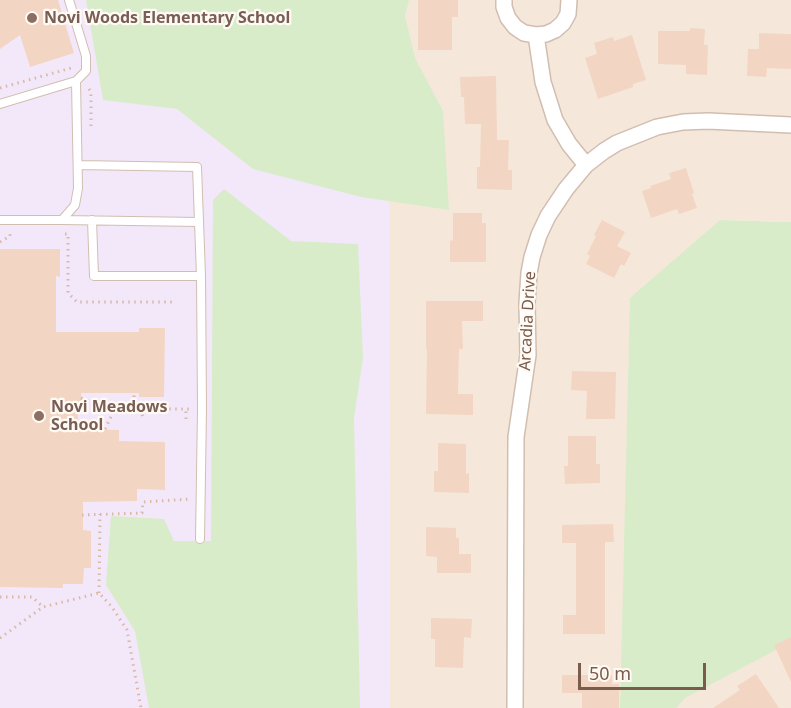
<!DOCTYPE html>
<html>
<head>
<meta charset="utf-8">
<style>
	body { margin:0 }
	#map { position:relative; width:791px; height:708px; overflow:hidden; background:#fdf6ec; font-family:"Noto Sans",sans-serif }
	canvas { display:block }
	.scale { position:absolute; left:578px; top:663px; width:128px; height:27px; box-sizing:border-box; border:3px solid #7a5c4d; border-top:0; padding-left:8px; font-size:18px; line-height:21px; white-space:nowrap; color:#7a5c4d; -webkit-text-stroke:4px #fffaf3; paint-order:stroke }
</style>
</head>
<body>
<div id="map">
<canvas width="791" height="708"></canvas>
<div class="scale">50 m</div>
</div>
<script>
const ctx = document.querySelector('canvas').getContext('2d');
ctx.lineJoin = 'round';
function fillPath(path, color) { ctx.fillStyle = color; ctx.fill(path, 'evenodd'); }
const poly = rows => new Path2D(rows.map(r => 'M' + r).join(''));
function trace(path, color, width, dash) { ctx.strokeStyle = color; ctx.lineWidth = width; ctx.lineCap = dash ? 'butt' : 'round'; ctx.setLineDash(dash || []); ctx.stroke(path); }
function drawText(font, color, halo, rows, align = 'center') {
  ctx.font = font + ' "Noto Sans",sans-serif'; ctx.lineWidth = 4.5; ctx.setLineDash([]); ctx.textBaseline = 'middle'; ctx.strokeStyle = halo; ctx.fillStyle = color; for (const [text, x, y, turn = 0] of rows) {
    ctx.save(); ctx.translate(x, y); ctx.rotate((+turn || 0) * Math.PI / 180); ctx.textAlign = isNaN(turn) ? turn : align; if (halo) ctx.strokeText(text, 0, 0); ctx.fillText(text, 0, 0); ctx.restore();
  }
}
const residential = poly([
	[388,0,791,0,791,222,720,220,791,579,791,708,390,708]
]);
const education = poly([
	[0,0,389,0,390,708,0,708]
]);
const green = poly([
	[86,0,409,0,405,16,415,58,443,111,449,210,361,197,253,169,177,109,103,100],
	[224,189,291,241,358,244,363,358,354,418,360,708,149,708,135,631,106,585,111,516,164,519,174,541,211,541,213,200],
	[720,220,791,222,791,642,685,698,676,708,620,708,630,298]
]);
const building = poly([
	[0,0,58,0,74,53,30,67,20,35,0,49],
	[418,0,458,0,458,17,452,17,452,50,418,50],
	[690,28,705,29,704,45,708,45,707,75,686,74,686,65,658,64,658,31,690,31],
	[759,33,791,34,791,69,767,68,766,77,747,76,748,49,759,49],
	[632,35,646,80,633,84,633,87,598,99,585,58,597,54,594,43,613,37,614,41],
	[496,76,497,140,509,140,508,170,512,170,512,190,477,189,477,167,480,167,481,124,465,124,464,97,461,97,460,77],
	[686,168,694,193,692,194,697,208,679,214,677,209,651,218,642,191,651,188,650,186,671,179,669,173],
	[453,213,482,213,482,223,486,223,486,262,450,262,450,241,453,240],
	[602,220,625,232,617,246,631,253,624,266,621,264,614,278,586,264,590,256,587,254,596,236,594,235],
	[0,249,60,249,60,277,56,276,56,332,139,332,139,328,165,328,164,397,139,397,139,393,81,393,81,403,78,403,78,429,119,430,119,441,165,442,165,490,137,489,137,501,83,502,83,530,91,531,91,568,84,568,83,584,63,584,63,588,0,587],
	[426,301,483,301,483,321,462,321,463,349,459,349,458,394,473,394,473,415,426,414,427,349,426,349],
	[572,371,616,372,615,419,586,419,587,391,571,390],
	[568,436,596,436,596,464,600,464,600,483,565,484,564,466,568,466],
	[438,443,466,444,466,474,469,473,469,493,434,492,434,471,438,471],
	[613,524,614,542,605,542,605,634,563,634,563,615,576,615,576,543,562,543,562,525],
	[426,527,456,528,456,538,459,538,459,554,471,554,471,573,437,573,437,557,426,556],
	[431,618,472,619,471,638,464,637,463,668,435,667,435,639,431,639],
	[791,637,791,682,774,645],
	[756,674,779,708,713,708,740,690,737,686],
	[562,675,612,675,612,684,619,684,619,708,582,708,582,693,562,693]
]);
const path = poly([
	[0,88,71,68],
	[89,89,91,92,91,130],
	[65,234,68,234,68,293,77,302,173,302],
	[0,242,10,236,10,233],
	[81,398,115,409,192,409],
	[134,409,134,393],
	[140,409,144,420],
	[186,419,186,409],
	[105,429,115,409],
	[82,515,142,513,143,502,191,499],
	[99,593,100,514],
	[0,597,32,597,43,607],
	[0,638,43,607,99,593,112,607,127,630,141,708]
]);
const service = poly([
	[0,104,76,81,86,71,86,56,69,0],
	[78,165,197,167,201,276,202,409,200,539],
	[0,220,62,220,75,205,78,188,76,81],
	[62,220,199,222],
	[92,220,94,276,201,276]
]);
const minor = poly([
	[504,0,504,7,508,18,515,27,524,33,536,35,546,34,555,30,563,23,568,14,569,0],
	[536,35,543,82,555,120,569,144,586,165],
	[515,708,516,437,528,355,527,303,529,273,532,257,539,235,548,216,566,189,586,165,604,151,617,143,657,127,683,122,708,121,791,125]
]);
const markers = [
	[32,18,6,"#8d6e63"],
	[39,416,6,"#8d6e63"]
];
const educationNames = [
	["Novi Woods Elementary School",44,18],
	["Novi Meadows",51,407],
	["School",51,425]
];
const streetNames = [
	["Arcadia Drive",528,321,-87]
];
fillPath(residential, '#f5e8da');
fillPath(education, '#f3e8fa');
fillPath(green, '#d8ecc9');
fillPath(building, '#f3d5c3');
trace(service, '#d1beb0', 10);
trace(minor, '#d1beb0', 18);
trace(path, '#d9b8a5', 3, [1.5, 4.5]);
trace(service, '#fff', 8);
trace(minor, '#fff', 15);
for (const [x, y, r, color] of markers) { const dot = new Path2D(); dot.arc(x, y, r, 0, 2 * Math.PI); ctx.fillStyle = color; ctx.fill(dot); trace(dot, '#fffaf3', 2); }
drawText('bold 16px', '#785e54', '#fffaf3', educationNames, 'left');
drawText('16px', '#7a5c4d', '#fffaf3', streetNames);
</script>
</body>
</html>
